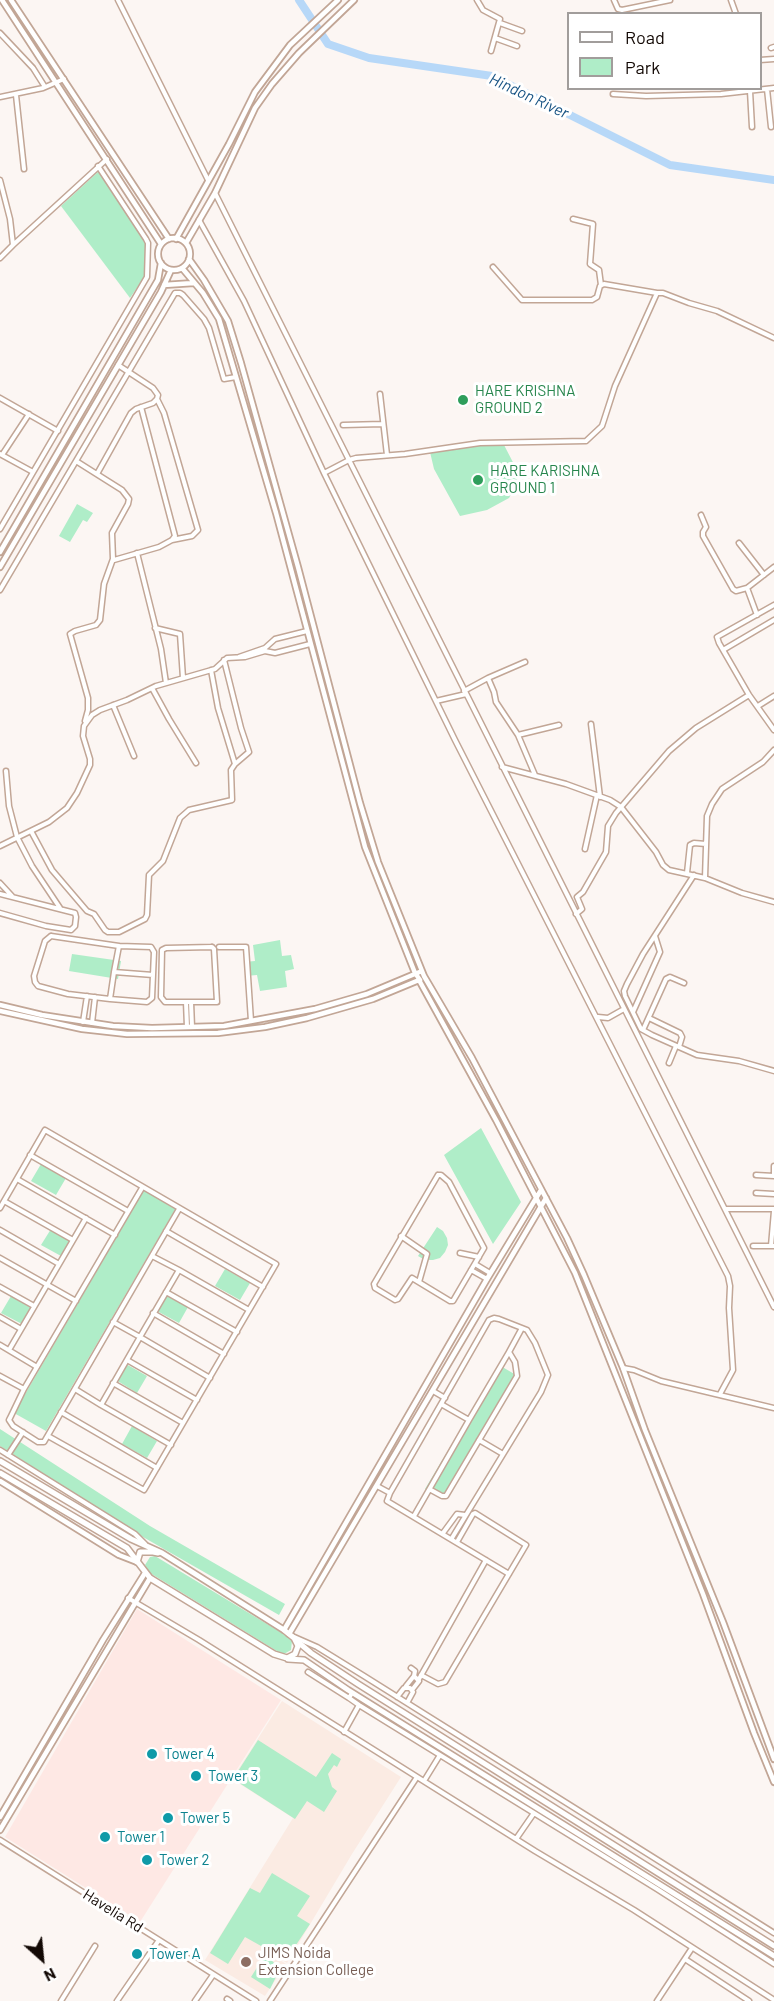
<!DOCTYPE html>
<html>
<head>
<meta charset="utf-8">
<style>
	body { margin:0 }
	#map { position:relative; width:774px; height:2001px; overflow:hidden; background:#fcf6f3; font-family:Barlow,sans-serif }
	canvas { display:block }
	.legend { position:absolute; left:567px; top:12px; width:195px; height:78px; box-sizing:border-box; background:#fff; border:2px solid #a19d9b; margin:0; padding:8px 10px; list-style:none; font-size:18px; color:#130905 }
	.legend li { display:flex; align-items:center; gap:12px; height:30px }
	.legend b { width:30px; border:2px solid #a19d9b }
	.north { position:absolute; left:12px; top:1929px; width:60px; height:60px; -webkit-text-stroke:4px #fff; paint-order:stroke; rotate:153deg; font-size:16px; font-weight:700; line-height:24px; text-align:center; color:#130905 }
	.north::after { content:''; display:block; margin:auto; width:21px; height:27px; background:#130905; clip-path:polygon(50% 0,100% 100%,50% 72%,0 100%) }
</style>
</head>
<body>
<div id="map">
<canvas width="774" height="2001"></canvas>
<ul class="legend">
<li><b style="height:8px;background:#fff"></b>Road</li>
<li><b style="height:16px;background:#afedc8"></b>Park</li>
</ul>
<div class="north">N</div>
</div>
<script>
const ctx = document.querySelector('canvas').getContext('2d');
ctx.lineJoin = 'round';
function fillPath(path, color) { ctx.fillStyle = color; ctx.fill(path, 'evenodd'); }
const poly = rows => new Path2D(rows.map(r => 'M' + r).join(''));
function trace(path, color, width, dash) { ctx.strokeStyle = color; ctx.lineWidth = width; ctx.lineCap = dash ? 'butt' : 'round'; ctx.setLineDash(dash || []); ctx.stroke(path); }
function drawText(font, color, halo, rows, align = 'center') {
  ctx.font = font + ' Barlow,sans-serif'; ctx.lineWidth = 6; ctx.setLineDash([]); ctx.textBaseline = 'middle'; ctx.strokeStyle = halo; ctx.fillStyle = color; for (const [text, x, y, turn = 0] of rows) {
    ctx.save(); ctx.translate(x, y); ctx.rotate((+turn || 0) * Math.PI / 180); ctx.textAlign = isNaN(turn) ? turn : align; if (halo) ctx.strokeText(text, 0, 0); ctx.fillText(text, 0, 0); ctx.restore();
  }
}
const commercial = poly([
	[137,1609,281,1700,140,1922,5,1837]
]);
const built = poly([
	[282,1701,401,1777,352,1854,287,1963,260,1947,286,1964,265,1996,205,1960,293,1818,232,1779]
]);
const green = poly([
	[99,171,145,239,145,276,130,298,61,206],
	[480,444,504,445,518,472,515,488,509,498,487,510,460,516,434,469,430,452],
	[77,504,93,513,87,522,83,520,70,542,59,536],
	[280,940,282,956,291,955,294,969,285,971,287,987,260,991,257,975,246,976,244,962,255,961,253,945],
	[72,954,121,961,118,979,69,971],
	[481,1128,521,1202,493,1244,444,1155],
	[41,1164,66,1178,56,1195,31,1181],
	[144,1190,176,1208,46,1431,14,1413],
	[437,1227,443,1231,447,1238,448,1245,445,1252,440,1258,433,1260,425,1260,418,1256],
	[51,1229,70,1240,61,1256,41,1245],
	[225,1269,250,1283,240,1300,215,1286],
	[166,1295,188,1307,179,1323,157,1311],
	[11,1296,31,1308,22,1324,1,1313],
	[126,1364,147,1376,137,1393,116,1380],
	[499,1365,516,1375,442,1499,425,1489],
	[132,1426,157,1441,147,1458,122,1444],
	[0,1429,150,1526,285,1604,279,1615,143,1537,0,1446],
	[155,1556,290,1638,292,1641,291,1650,284,1654,280,1653,150,1573,145,1565,150,1557],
	[258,1740,316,1777,332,1753,341,1759,337,1767,334,1765,328,1774,332,1787,337,1791,324,1812,307,1801,295,1819,233,1779],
	[272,1873,310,1896,297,1916,310,1924,286,1960,245,1937,228,1964,210,1953,250,1888,260,1893],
	[265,1955,278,1966,277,1975,270,1989,251,1977]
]);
const river = poly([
	[299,0,328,44,369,58,492,76,670,165,774,180]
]);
const minor = poly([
	[118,0,208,180],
	[477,0,483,10,500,19,491,51],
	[614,0,618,9,622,10,670,0],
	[731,0,736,14],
	[500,23,522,31],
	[0,33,33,68,45,87],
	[495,38,517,46],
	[771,48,774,47],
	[760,60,774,59],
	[767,89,771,127],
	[750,91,752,127],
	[613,94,646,96,721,94,774,88],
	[16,95,24,169],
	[0,97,43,88,64,79],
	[0,180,10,219,13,245,0,258],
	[215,193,774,1307],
	[573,219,593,224,590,264,599,270,601,285],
	[199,220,244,301,324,473,455,740,728,1276,730,1286,729,1308,733,1370,720,1394],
	[13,245,107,159],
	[493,267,522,300,592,300,597,297,600,286,604,284,657,293],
	[380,394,387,455],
	[0,398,58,431],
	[157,399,164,413,198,530,192,536,172,540],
	[343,425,383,424],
	[0,454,33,472],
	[2,455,29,414],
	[76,461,122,490,129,499,128,504,112,533,113,559,104,584,100,620,96,625,75,631,70,634,88,698,88,710,85,721],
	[324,473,349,460,356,458,405,454,480,443,586,441,602,426,604,420,615,386,657,293,663,293,689,303,717,311,774,338],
	[97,474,131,413,136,409,153,403,157,399,158,395,153,388,118,365],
	[701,515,706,527,703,532,703,536,733,589,736,591,747,588],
	[0,529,147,277,148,243,146,239,98,166],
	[739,543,764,575],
	[137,553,161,649,166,683],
	[114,560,159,547,172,540,175,536,141,407],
	[0,590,175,293,180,293,183,295,204,319,209,328,224,379,236,377],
	[774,605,717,637,719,643,749,695,774,730],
	[757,615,747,588,774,567],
	[155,628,180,634,183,678],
	[723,650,774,620],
	[239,657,265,648,275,639,307,631],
	[211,670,218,708,235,764],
	[488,678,494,692,496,702,518,735,535,775],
	[152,688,169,719,196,763],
	[464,691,488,678,525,662],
	[436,701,466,694],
	[113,705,134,756],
	[758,706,774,696],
	[591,724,600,797],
	[518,735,559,725],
	[502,767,566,784,610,800,621,807,656,852,663,865,669,870,705,878,742,893,774,902],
	[6,771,9,806,17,837,32,866,60,908],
	[31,831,52,870,87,911,94,914,105,930,108,932,119,932,145,919,147,915,149,875,163,861,180,818,189,810,232,800,231,770,235,764,249,752,241,728,224,660],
	[0,846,49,822,67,808,77,793,90,765,90,759,83,736,84,726,92,715,100,710,127,700,156,686,215,669,227,658,245,657,265,651,275,653,310,644],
	[585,849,597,795],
	[687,873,690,845,694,843,706,844],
	[694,875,643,954,627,984,624,991,625,996,641,1029,652,1035,697,1055,739,1061,774,1071],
	[705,878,707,816,712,804,722,789,763,762,774,750],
	[0,883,12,896],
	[0,894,75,913,76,917,75,926,71,930,46,926,0,913],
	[576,914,582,909,577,897,583,892,606,852,608,826,616,813,669,751,696,728,749,695],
	[51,936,119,946,151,947,154,952,152,998,147,1002,110,999,68,994,38,986,35,982,34,976,45,941,51,936],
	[119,946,114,972,153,975],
	[212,947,214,949,217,1002,165,1002,161,997,162,950,166,948,212,947],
	[219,947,246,947,251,1021],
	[110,999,114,972],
	[186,1002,187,1027],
	[191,1002,192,1027],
	[633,1012,660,952,655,936],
	[598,1017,608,1018,624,1009],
	[649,1018,680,1033,682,1037,679,1047],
	[83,1022,87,996],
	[92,1023,95,997],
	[643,1030,666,979,670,977,684,983],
	[669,1063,676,1046],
	[30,1155,128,1211],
	[438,1175,441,1175,449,1182,484,1248,453,1301,450,1301,412,1278,398,1299,395,1300,375,1288,374,1284,438,1175],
	[756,1175,774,1176],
	[774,1176,774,1166],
	[17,1179,115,1235],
	[142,1188,24,1389,11,1416,9,1420,13,1426,38,1442,44,1442,179,1209],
	[756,1193,774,1194],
	[4,1201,73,1240],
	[0,1208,45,1130,276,1264,144,1490,48,1436],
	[725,1209,774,1209],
	[0,1230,59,1264],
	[166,1231,263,1287],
	[401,1236,427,1254,419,1282],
	[753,1246,774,1246],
	[771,1246,774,1211],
	[460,1253,479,1257],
	[0,1258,76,1301],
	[475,1264,490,1273],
	[179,1270,249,1310],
	[471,1270,487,1279],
	[0,1287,34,1306],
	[166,1292,237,1332],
	[153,1313,224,1354],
	[0,1317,21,1329],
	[113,1322,140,1337,179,1270,152,1256],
	[0,1345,37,1367],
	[9,1350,86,1218],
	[509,1352,522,1328],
	[127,1360,197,1400],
	[623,1368,634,1370,661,1381,774,1408],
	[0,1376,24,1389],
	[113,1383,183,1423],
	[75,1389,101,1405,140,1337,210,1378],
	[433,1391,445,1398],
	[101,1405,171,1445],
	[61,1412,157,1468],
	[479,1440,503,1454],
	[0,1450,135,1534,145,1544],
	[8,1455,23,1432],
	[377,1486,390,1493,387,1501,509,1574],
	[431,1490,442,1496,446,1496,517,1376,515,1362,509,1352,469,1420],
	[390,1493,441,1404],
	[414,1516,469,1420,441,1404,489,1320,494,1318,499,1319,527,1330,535,1343,548,1375,541,1392,452,1538],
	[443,1533,457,1514,465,1515],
	[128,1598,199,1640,535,1851,634,1910,774,2000],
	[292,1636,317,1647,364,1676,774,1933],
	[411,1668,415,1671,414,1676],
	[308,1672,349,1698],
	[421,1675,438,1684,445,1682,526,1545,475,1513,473,1514,457,1542],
	[419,1679,486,1560],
	[406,1686,414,1676,419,1681,412,1690],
	[352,1693,349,1698,359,1705,657,1889,774,1964],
	[397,1697,404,1688,410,1688,413,1692,407,1703],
	[344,1732,359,1705],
	[424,1781,440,1755],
	[516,1839,534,1813],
	[0,1840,256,2001],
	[685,1959,749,2001],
	[227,1999,230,2001],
	[61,2001,95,1946],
	[117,2001,159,1940],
	[195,2001,213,1975],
	[270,2001,417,1777],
	[657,2001,692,1948]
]);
const tertiary = poly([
	[2,0,161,244],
	[11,0,169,239],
	'158 254a16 16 0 1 1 32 0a16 16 0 1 1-32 0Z',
	[176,239,229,144,255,92,290,45,338,0],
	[186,243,215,193,255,108,272,84,299,53,354,0],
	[189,259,204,280,228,321,241,363,298,567,360,803,378,862,424,976,472,1058,567,1238,584,1275,623,1368,645,1430,723,1622,774,1759],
	[182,268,203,293,219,319,276,513,365,847,415,973,420,980],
	[164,285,194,283],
	[0,552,158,280,161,263],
	[0,567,161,292,171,270],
	[0,1005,42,1015,113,1026,152,1028,224,1026,315,1009,367,994,422,971],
	[0,1011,82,1029,127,1034,218,1033,265,1027,307,1018,373,999,419,980,496,1120,575,1273,703,1594,754,1733,774,1782],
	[0,1481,119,1555,137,1562],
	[284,1630,487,1279,541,1190],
	[289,1634,546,1198],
	[0,1817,103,1640,145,1573],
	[0,1830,150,1578]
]);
const secondary = poly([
	[0,1461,131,1539,162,1553,284,1630,294,1638,298,1646,295,1654,287,1658,274,1654,150,1578,127,1548,0,1473],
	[137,1562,140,1552,153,1552,158,1553],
	[298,1642,311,1653,358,1684,774,1946],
	[288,1659,304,1660,348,1690,774,1956]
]);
const markers = [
	[463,400,6,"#2e9e5b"],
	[478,480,6,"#2e9e5b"],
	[152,1754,6,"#0f9aa8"],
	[196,1776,6,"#0f9aa8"],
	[168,1818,6,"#0f9aa8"],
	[105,1837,6,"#0f9aa8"],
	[147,1860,6,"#0f9aa8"],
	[137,1954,6,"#0f9aa8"],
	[246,1962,6,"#8d6e63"]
];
const leisureNames = [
	["HARE KRISHNA",475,391],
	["GROUND 2",475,408],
	["HARE KARISHNA",490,471],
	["GROUND 1",490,488]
];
const cultureNames = [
	["Tower 4",164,1754],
	["Tower 3",208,1776],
	["Tower 5",180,1818],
	["Tower 1",117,1837],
	["Tower 2",159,1860],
	["Tower A",149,1954]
];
const streetNames = [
	["Havelia Rd",113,1911,32]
];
const educationNames = [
	["JIMS Noida",258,1953],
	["Extension College",258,1970]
];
const waterNames = [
	["Hindon River",529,96,25]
];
fillPath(commercial, '#fee8e4');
fillPath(built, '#fbebe3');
fillPath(green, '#afedc8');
trace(river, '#b7d8f8', 8);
trace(minor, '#c2a696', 7);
trace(tertiary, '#c2a696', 8);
trace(secondary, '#c2a696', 8);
trace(minor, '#fff', 4);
trace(tertiary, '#fff', 4.5);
trace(secondary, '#fff', 5);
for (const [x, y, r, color] of markers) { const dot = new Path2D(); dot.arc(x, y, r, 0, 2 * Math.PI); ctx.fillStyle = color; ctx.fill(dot); trace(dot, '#fff', 2); }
drawText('15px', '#27864d', '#fff', leisureNames, 'left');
drawText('15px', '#0d838f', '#fff', cultureNames, 'left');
drawText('15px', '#130905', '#fff', streetNames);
drawText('15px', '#785e54', '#fff', educationNames, 'left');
drawText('italic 16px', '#195484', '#fff', waterNames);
</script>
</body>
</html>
